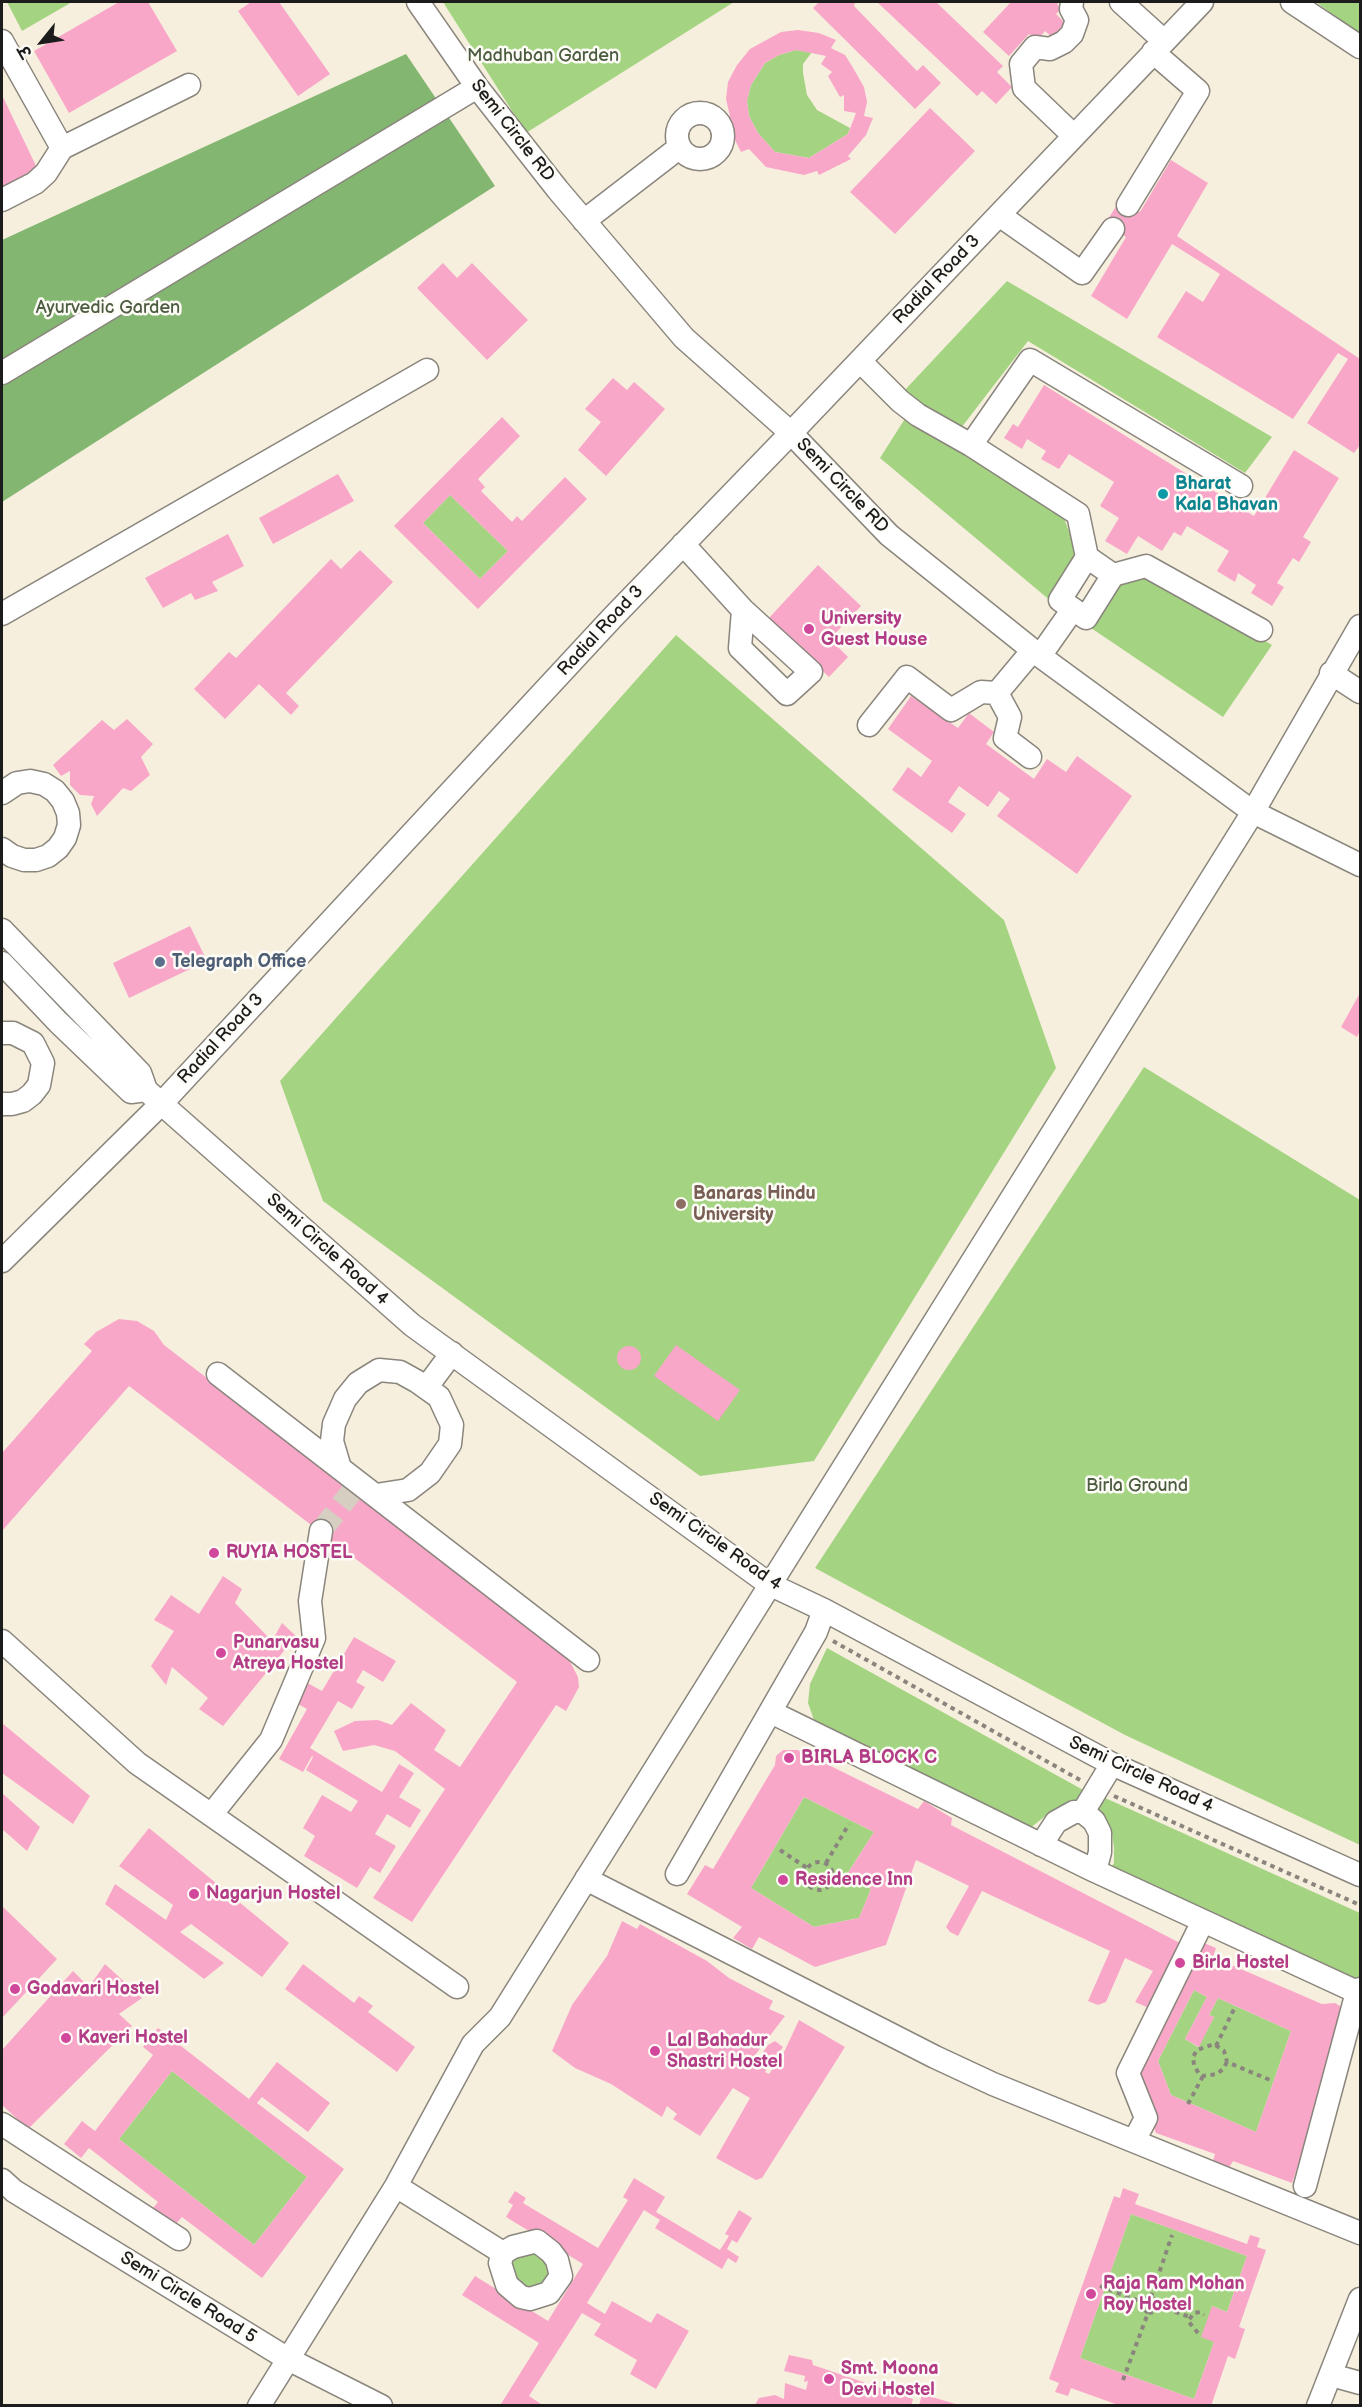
<!DOCTYPE html>
<html>
<head>
<meta charset="utf-8">
<style>
	body { margin:0 }
	#map { position:relative; width:1362px; height:2407px; overflow:hidden; background:#f7efde; font-family:"Balsamiq Sans","Playpen Sans Deva",sans-serif }
	canvas { display:block }
	.frame { position:absolute; inset:0; border:3px solid #1c1c1c; pointer-events:none }
	.north { position:absolute; left:12px; top:12px; width:60px; height:60px; -webkit-text-stroke:4px #fdfcf7; paint-order:stroke; rotate:240deg; font-size:16px; font-weight:700; line-height:24px; text-align:center; color:#1c1c1c }
	.north::after { content:''; display:block; margin:auto; width:21px; height:27px; background:#1c1c1c; clip-path:polygon(50% 0,100% 100%,50% 72%,0 100%) }
</style>
</head>
<body>
<div id="map">
<canvas width="1362" height="2407"></canvas>
<div class="frame"></div>
<div class="north">उ</div>
</div>
<script>
const ctx = document.querySelector('canvas').getContext('2d');
ctx.lineJoin = 'round';
function fillPath(path, color) { ctx.fillStyle = color; ctx.fill(path, 'evenodd'); }
const poly = rows => new Path2D(rows.map(r => 'M' + r).join(''));
function trace(path, color, width, dash) { ctx.strokeStyle = color; ctx.lineWidth = width; ctx.lineCap = dash ? 'butt' : 'round'; ctx.setLineDash(dash || []); ctx.stroke(path); }
function drawText(font, color, halo, rows, align = 'center') {
  ctx.font = font + ' "Balsamiq Sans",sans-serif'; ctx.lineWidth = 5; ctx.setLineDash([]); ctx.textBaseline = 'middle'; ctx.strokeStyle = halo; ctx.fillStyle = color; for (const [text, x, y, turn = 0] of rows) {
    ctx.save(); ctx.translate(x, y); ctx.rotate((+turn || 0) * Math.PI / 180); ctx.textAlign = isNaN(turn) ? turn : align; if (halo) ctx.strokeText(text, 0, 0); ctx.fillText(text, 0, 0); ctx.restore();
  }
}
const green = poly([
	[7,2,72,2,22,31],
	[443,2,734,2,526,133],
	[1316,2,1360,2,1360,34],
	[796,50,812,52,803,64,803,73,807,95,817,110,850,128,848,134,809,158,775,152,758,133,749,116,747,101,751,85,765,63,779,55],
	[1007,281,1272,437,1245,473,1028,341,961,428,903,392],
	[906,417,1062,513,1079,558,1052,602,880,458],
	[450,495,508,551,480,579,423,523],
	[1153,576,1272,645,1223,717,1091,628,1118,580],
	[676,635,1004,920,1056,1068,814,1461,700,1476,323,1201,280,1081],
	[1144,1067,1360,1200,1360,1845,1125,1735,815,1568],
	[827,1648,1085,1791,1080,1801,1053,1810,1029,1829,815,1723,808,1703,810,1684],
	[804,1797,874,1832,846,1876,871,1889,859,1918,814,1927,751,1888],
	[1103,1797,1360,1913,1360,1978,1354,1983,1111,1868,1114,1863,1114,1848,1112,1833,1108,1824,1097,1812],
	[1194,1990,1207,1997,1185,2039,1198,2047,1214,2017,1209,2015,1218,1998,1291,2031,1256,2132,1171,2095,1158,2061],
	[172,2071,307,2177,254,2245,119,2139],
	[1131,2214,1247,2256,1227,2312,1212,2306,1214,2342,1194,2399,1080,2358],
	[532,2249,553,2268,546,2289,520,2288,511,2263,515,2258]
]);
const forest = poly([
	[406,54,495,186,2,502,2,240]
]);
const building = poly([
	[119,2,148,2,177,51,69,113,34,51],
	[251,2,279,2,330,74,298,96,238,11],
	[819,2,855,2,854,6,917,71,923,65,941,83,915,109,813,8],
	[877,2,936,2,1003,66,997,72,1012,87,996,104,982,91,977,96],
	[1011,2,1060,2,1057,4,1061,9,1056,14,1066,24,1053,38,1045,31,1037,41,1029,34,1009,56,983,32],
	[798,30,819,33,836,40,831,48,845,55,852,66,864,87,867,102,864,116,873,118,866,135,848,156,851,159,819,175,817,171,804,175,766,167,749,149,741,152,724,118,730,116,726,99,728,82,737,65,750,49,781,32],
	[796,50,826,56,821,64,832,72,828,76,840,97,844,95,844,111,856,113,848,134,809,158,775,152,758,133,749,116,747,101,751,85,765,63,779,55],
	[2,95,38,170,2,188],
	[930,108,975,151,895,234,850,192],
	[1171,160,1208,183,1177,236,1360,359,1360,445,1354,453,1307,423,1348,359,1338,353,1293,419,1157,337,1186,291,1203,302,1220,274,1172,244,1127,319,1091,296,1126,237,1105,224,1120,200,1140,212],
	[443,263,457,278,472,263,528,320,487,360,417,288],
	[613,378,627,390,634,382,665,409,606,476,578,450,601,422,585,409],
	[1044,385,1254,516,1294,450,1339,478,1303,537,1311,542,1299,562,1293,558,1277,583,1284,587,1272,606,1251,593,1256,585,1238,573,1235,582,1217,571,1229,551,1187,526,1181,536,1174,532,1162,551,1138,536,1127,554,1105,541,1119,518,1100,506,1114,482,1069,454,1059,469,1041,459,1046,451,1027,439,1022,449,1004,438,1013,424,1018,427],
	[502,417,520,436,478,479,485,487,481,491,512,522,517,516,522,521,565,477,587,499,478,609,394,526],
	[450,495,508,551,480,579,423,523],
	[338,474,354,501,273,544,259,518],
	[228,534,244,566,212,582,218,591,195,600,191,593,163,608,145,578],
	[360,550,393,582,286,693,299,706,291,715,259,684,225,719,194,689,229,652,236,658,331,559,341,569],
	[818,565,861,606,830,639,848,657,829,677,768,619],
	[911,696,958,728,969,713,994,732,986,744,1034,779,1047,759,1066,772,1077,756,1132,796,1077,874,997,816,1010,799,999,791,988,807,959,786,948,802,966,814,952,833,892,790,908,767,921,777,932,761,888,729],
	[127,719,153,744,141,757,150,775,131,791,123,788,97,816,91,804,94,796,80,795,70,785,70,771,61,776,53,765,102,720,114,730],
	[190,926,207,961,129,998,113,963],
	[1360,993,1360,1031,1357,1037,1341,1027],
	[119,1319,137,1321,154,1331,164,1345,566,1654,578,1677,579,1687,566,1711,556,1705,412,1922,373,1898,445,1789,395,1751,374,1745,343,1751,334,1731,355,1721,378,1720,392,1725,411,1703,446,1730,434,1750,460,1767,517,1682,129,1386,2,1531,2,1453,92,1351,84,1344,96,1332],
	[676,1345,740,1390,718,1421,654,1376],
	'617 1358a12 12 0 1 1 24 0a12 12 0 1 1-24 0Z',
	[223,1576,242,1589,235,1603,272,1641,282,1623,296,1636,223,1726,199,1709,208,1698,172,1667,166,1685,151,1666,174,1631,154,1620,171,1595,199,1614],
	[354,1637,396,1661,383,1682,363,1670,356,1682,365,1687,352,1709,338,1701,310,1748,382,1792,399,1764,414,1773,399,1797,421,1810,410,1828,387,1814,375,1834,396,1846,380,1873,370,1867,357,1888,304,1856,315,1836,303,1828,322,1795,351,1812,358,1801,306,1770,313,1757,312,1756,303,1772,279,1759,307,1709,291,1700,302,1680,322,1691],
	[2,1723,90,1796,73,1824,2,1773],
	[783,1750,798,1750,918,1809,924,1801,952,1818,951,1825,1182,1944,1187,1936,1216,1948,1213,1957,1322,2004,1335,2003,1340,2006,1346,2011,1345,2021,1292,2183,1233,2161,1226,2173,1211,2168,1215,2154,1156,2133,1126,2059,1149,2008,1135,2002,1153,1971,1125,1958,1106,2002,1098,2005,1088,2001,1110,1951,982,1891,958,1936,950,1932,946,1927,969,1886,916,1860,886,1945,815,1967,759,1937,752,1949,733,1938,742,1927,687,1894,705,1865,713,1869,775,1765,776,1756],
	[804,1797,874,1832,846,1876,871,1889,859,1918,814,1927,751,1888],
	[1194,1990,1207,1997,1185,2039,1199,2047,1214,2017,1209,2015,1218,1998,1291,2031,1256,2132,1171,2095,1158,2061],
	[2,1793,40,1827,27,1851,2,1829],
	[149,1828,289,1943,262,1977,191,1924,180,1932,224,1963,204,1979,105,1904,115,1884,166,1920,173,1905,119,1866],
	[2,1906,57,1959,2,2018],
	[622,1921,637,1929,640,1924,707,1961,729,1978,773,2001,769,2009,785,2016,749,2063,759,2069,761,2068,756,2062,768,2045,775,2041,783,2047,765,2072,769,2074,785,2050,799,2020,845,2047,762,2178,756,2180,716,2158,750,2098,733,2088,700,2136,673,2119,677,2114,667,2106,662,2117,611,2084,575,2068,552,2051,572,2005,607,1956],
	[105,1964,142,1998,119,2014,132,2026,28,2129,2,2105,2,2050,73,1971,89,1987],
	[303,1964,354,2003,359,1996,373,2006,368,2012,415,2047,397,2072,285,1989],
	[158,2028,249,2099,277,2062,330,2103,308,2132,262,2097,257,2103,344,2169,262,2278,182,2217,171,2230,149,2213,158,2202,89,2148,81,2158,64,2144,82,2121,95,2131,153,2055,143,2047],
	[172,2071,307,2177,254,2245,119,2139],
	[634,2178,665,2197,656,2212,720,2250,729,2236,725,2234,739,2210,752,2218,737,2243,732,2240,727,2249,739,2257,736,2263,728,2258,722,2269,655,2228,660,2220,644,2210,587,2303,605,2314,612,2301,651,2323,657,2313,689,2331,656,2389,630,2374,637,2360,594,2335,601,2324,582,2313,529,2396,544,2406,503,2406,501,2404,539,2343,462,2295,475,2276,548,2321,583,2264,506,2217,513,2205,508,2202,515,2191,526,2198,523,2203,598,2248,628,2200,623,2197],
	[1123,2188,1139,2194,1135,2204,1247,2244,1250,2235,1260,2238,1257,2247,1266,2250,1239,2327,1245,2329,1235,2359,1228,2356,1211,2406,1121,2406,1071,2388,1068,2396,1055,2392,1059,2383,1049,2379,1114,2196,1120,2198],
	[1131,2214,1247,2256,1227,2312,1212,2306,1201,2337,1214,2342,1194,2399,1080,2358],
	[789,2355,812,2360,813,2365,913,2399,911,2406,754,2406,759,2398,775,2395,784,2399,785,2383,806,2390,808,2381,804,2382,805,2376,784,2371],
	[922,2394,959,2405,959,2406,919,2406]
]);
const minorTunnel = poly([
	[321,1531,353,1490]
]);
const path = poly([
	[833,1641,1080,1780],
	[1114,1796,1360,1905],
	[780,1850,807,1868],
	'805 1876a14 14 0 1 1 28 0a14 14 0 1 1-28 0Z',
	[826,1863,849,1824],
	[1216,2046,1235,2007],
	[1227,2062,1223,2069,1217,2074,1203,2076,1199,2074,1194,2065,1193,2057,1197,2050,1214,2044,1224,2051,1227,2062,1270,2080],
	[1188,2104,1203,2076],
	[1100,2286,1142,2302],
	[1151,2297,1172,2235],
	[1158,2306,1190,2317],
	[1198,2333,1188,2321,1194,2313,1200,2312,1204,2315],
	[1123,2380,1148,2313,1154,2312,1158,2306,1156,2300,1151,2297,1146,2298,1142,2302,1142,2307,1148,2313]
]);
const minor = poly([
	[418,2,477,87,558,190,684,338,791,433,889,535,1040,656,1253,812,1360,865],
	[1072,2,1071,9,1077,20,1072,34,1064,42,1050,49,1035,47,1021,64,1024,88,1074,136],
	[1121,2,1164,41],
	[1292,2,1360,47],
	[2,41,62,148],
	'677 136a23 23 0 1 1 46 0a23 23 0 1 1-46 0Z',
	[2,200,35,183,46,173,62,148,189,85],
	[1128,205,1198,91,1153,52],
	[999,215,1082,273,1113,229],
	[584,221,680,147],
	[860,361,900,401,918,415,971,445],
	[2,373,477,87],
	[1241,486,1030,360,971,445,1078,514,1087,557,1113,575,1146,566,1261,630],
	[683,544,743,610,811,672,787,694,740,648,743,610],
	[1087,557,1060,600,1086,618,1113,575],
	[2,614,427,370],
	[1040,656,1073,609],
	[1331,673,1360,692],
	[997,693,1010,717,1005,738,1030,757],
	[869,725,907,677,951,710,981,692,997,693,1033,650],
	[2,793,17,783,30,781,44,784,55,791,63,801,68,813,69,825,65,838,58,848,48,856,36,860,24,860,12,856,2,849],
	[2,930,140,1073,146,1090,412,1325,769,1584,824,1610,1112,1764,1360,1875],
	[2,963,58,1022,131,1092,146,1090],
	[2,1033,13,1033,33,1043,43,1063,39,1085,32,1094,23,1101,12,1104,2,1104],
	[2,1261,162,1103,612,618,791,433,1202,2],
	[218,1374,588,1660],
	[426,1388,452,1353],
	[340,1468,332,1441,334,1424,345,1399,358,1383,379,1370,400,1372,418,1382,439,1397,452,1425,450,1444,430,1473,408,1490,376,1495],
	[2,1641,137,1763,457,1987],
	[771,1712,1095,1871,1357,1992,1360,1989],
	[1083,1812,1112,1764],
	[211,1815,271,1740,314,1638,310,1601,321,1531],
	[1041,1845,1056,1822,1074,1812,1083,1812,1094,1821,1100,1833,1100,1852,1095,1871],
	[677,1874,816,1632,824,1610],
	[586,1879,935,2057,993,2084,1360,2233],
	[2,2124,179,2239],
	[1134,2141,1146,2118,1128,2073,1203,1921],
	[2,2180,14,2191,288,2359,381,2406],
	[396,2186,503,2253,500,2263,507,2285,521,2297,530,2299,549,2293,561,2276,557,2260,551,2252,537,2241,513,2247,503,2253],
	[1305,2186,1357,1992],
	[1331,2375,1360,2383],
	[259,2406,396,2186,473,2044,500,2017,1253,812,1360,626],
	[1318,2406,1360,2299]
]);
const markers = [
	[1163,494,6,"#0f9aa8"],
	[809,629,6,"#d1479c"],
	[160,962,6,"#5c6f8a"],
	[681,1204,6,"#8d6e63"],
	[214,1553,6,"#d1479c"],
	[221,1653,6,"#d1479c"],
	[789,1758,6,"#d1479c"],
	[783,1880,6,"#d1479c"],
	[194,1894,6,"#d1479c"],
	[1180,1963,6,"#d1479c"],
	[15,1989,6,"#d1479c"],
	[66,2038,6,"#d1479c"],
	[655,2051,6,"#d1479c"],
	[1091,2294,6,"#d1479c"],
	[829,2379,6,"#d1479c"]
];
const parkNames = [
	["Madhuban Garden",543,56],
	["Ayurvedic Garden",108,308],
	["Birla Ground",1137,1486]
];
const streetNames = [
	["Semi Circle RD",512,131,52],
	["Radial Road 3",937,280,-46],
	["Semi Circle RD",842,486,46],
	["Radial Road 3",601,631,-47],
	["Radial Road 3",221,1039,-47],
	["Semi Circle Road 4",327,1250,42],
	["Semi Circle Road 4",715,1542,35],
	["Semi Circle Road 4",1141,1775,25],
	["Semi Circle Road 5",188,2298,32]
];
const cultureNames = [
	["Bharat",1175,484],
	["Kala Bhavan",1175,505]
];
const hotelNames = [
	["University",821,619],
	["Guest House",821,640],
	["RUYIA HOSTEL",226,1553],
	["Punarvasu",233,1643],
	["Atreya Hostel",233,1664],
	["BIRLA BLOCK C",801,1758],
	["Residence Inn",795,1880],
	["Nagarjun Hostel",206,1894],
	["Birla Hostel",1192,1963],
	["Godavari Hostel",27,1989],
	["Kaveri Hostel",78,2038],
	["Lal Bahadur",667,2041],
	["Shastri Hostel",667,2062],
	["Raja Ram Mohan",1103,2284],
	["Roy Hostel",1103,2305],
	["Smt. Moona",841,2369],
	["Devi Hostel",841,2390]
];
const serviceNames = [
	["Telegraph Office",172,962]
];
const educationNames = [
	["Banaras Hindu",693,1194],
	["University",693,1215]
];
fillPath(green, '#a4d482');
fillPath(forest, '#83b670');
fillPath(building, '#f9a7c9');
trace(minorTunnel, '#d6cfc1', 22, [22, 11]);
trace(minor, '#8a867d', 25);
trace(path, '#8a867d', 4, [4.5, 4.5]);
trace(minor, '#fff', 22);
for (const [x, y, r, color] of markers) { const dot = new Path2D(); dot.arc(x, y, r, 0, 2 * Math.PI); ctx.fillStyle = color; ctx.fill(dot); trace(dot, '#fdfcf7', 2); }
drawText('18px', '#4c5c40', '#fdfcf7', parkNames);
drawText('18px', '#1c1c1c', '#fdfcf7', streetNames);
drawText('bold 18px', '#0d838f', '#fdfcf7', cultureNames, 'left');
drawText('bold 18px', '#b23c85', '#fdfcf7', hotelNames, 'left');
drawText('bold 18px', '#4e5e75', '#fdfcf7', serviceNames, 'left');
drawText('bold 18px', '#785e54', '#fdfcf7', educationNames, 'left');
</script>
</body>
</html>
